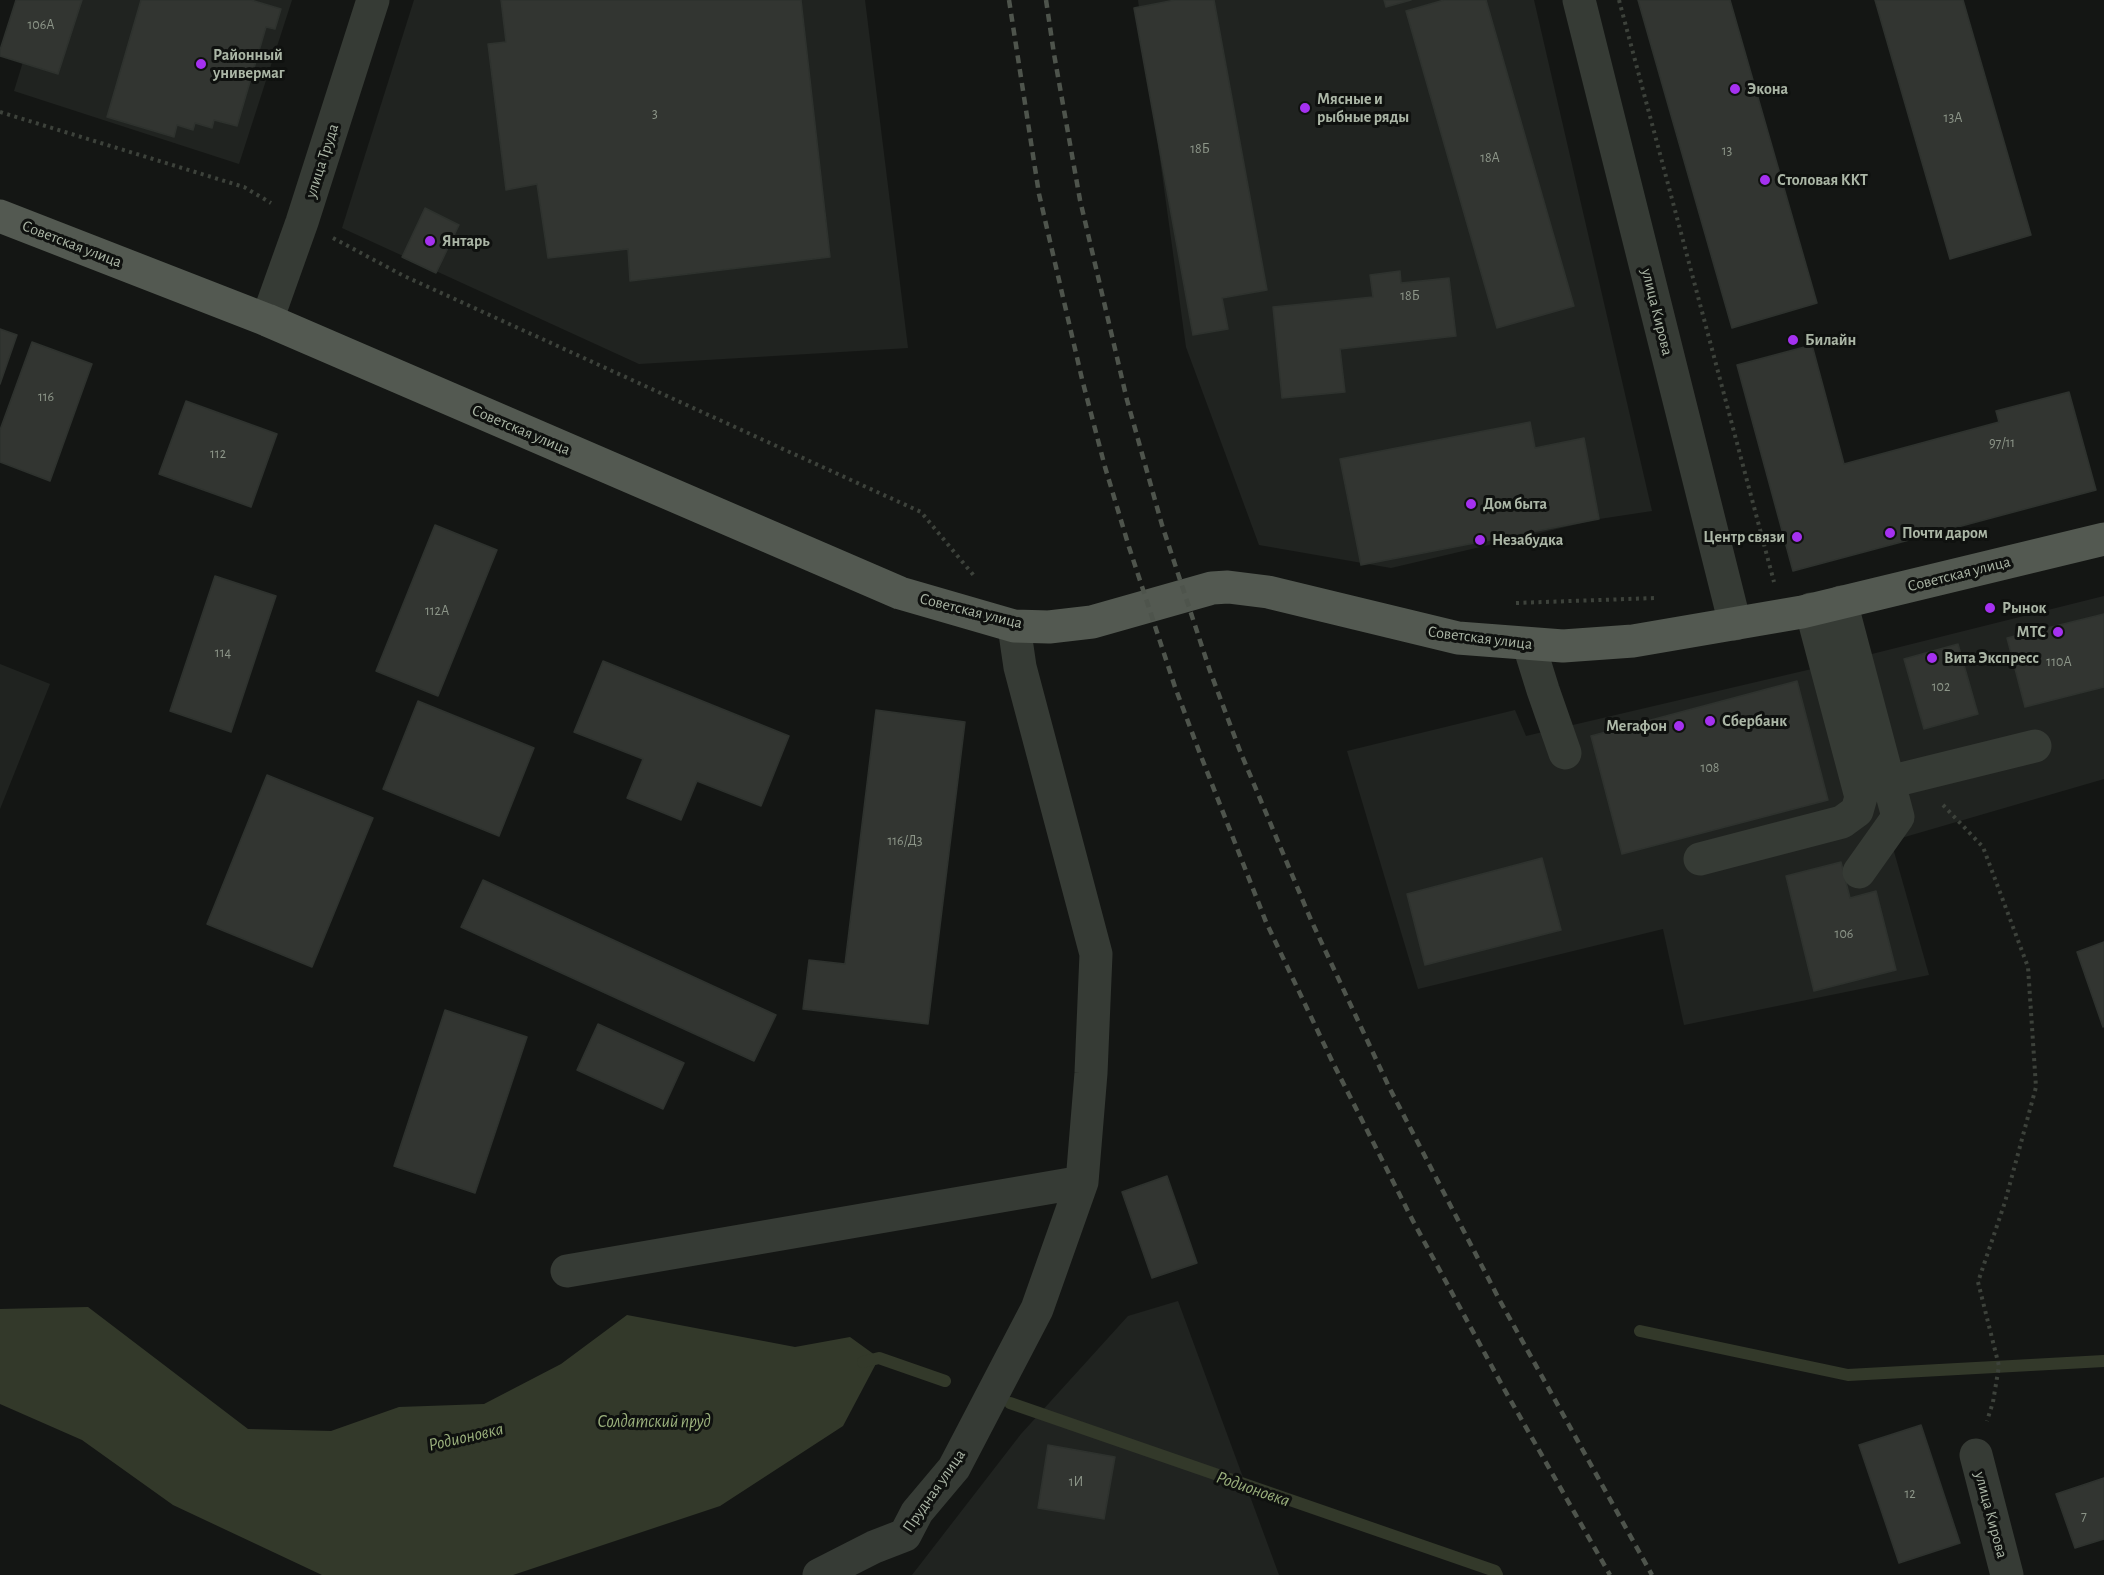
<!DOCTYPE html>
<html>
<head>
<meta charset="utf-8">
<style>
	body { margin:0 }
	canvas { display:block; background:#141614 }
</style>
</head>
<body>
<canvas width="2104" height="1575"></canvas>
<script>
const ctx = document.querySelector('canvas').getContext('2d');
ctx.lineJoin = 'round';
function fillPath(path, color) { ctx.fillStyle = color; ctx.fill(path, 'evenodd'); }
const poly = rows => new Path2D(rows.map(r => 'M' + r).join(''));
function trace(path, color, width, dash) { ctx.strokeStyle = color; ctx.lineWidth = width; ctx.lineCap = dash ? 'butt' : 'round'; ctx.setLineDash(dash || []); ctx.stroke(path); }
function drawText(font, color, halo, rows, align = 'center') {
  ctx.font = font + ' "Alegreya Sans",sans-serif'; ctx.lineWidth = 6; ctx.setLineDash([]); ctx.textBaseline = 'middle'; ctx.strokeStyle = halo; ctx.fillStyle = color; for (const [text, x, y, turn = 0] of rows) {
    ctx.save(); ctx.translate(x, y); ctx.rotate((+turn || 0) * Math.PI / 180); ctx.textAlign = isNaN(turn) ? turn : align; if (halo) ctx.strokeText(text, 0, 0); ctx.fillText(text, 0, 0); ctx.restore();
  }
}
const built = poly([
	[42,0,292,0,239,164,14,91],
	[414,0,865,0,908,348,639,364,342,228],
	[1138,0,1534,0,1652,511,1599,519,1391,568,1259,545,1186,347],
	[2104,596,2104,779,1891,841,1929,975,1684,1025,1663,929,1418,989,1347,751,1515,710,1526,736,1816,668],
	[0,664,50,684,0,809],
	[1178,1301,1279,1575,912,1575,1021,1434,1128,1316]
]);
const water = poly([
	[88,1307,248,1429,331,1431,399,1407,484,1404,561,1364,627,1315,795,1347,850,1337,879,1358,843,1426,720,1506,513,1575,322,1575,173,1505,82,1440,0,1404,0,1309]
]);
const stream = poly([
	[1640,1331,1848,1375,2104,1361],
	[863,1362,879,1358,945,1381],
	[1010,1403,1495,1571,1497,1575]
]);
const building = poly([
	[16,0,82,0,58,74,0,56,0,50,16,0],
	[141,0,251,0,281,9,275,29,266,27,237,126,214,120,212,128,195,123,193,130,177,125,174,137,107,117,141,0],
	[501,0,801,0,830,257,630,281,628,249,548,258,537,184,506,190,488,44,506,42,501,0],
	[1175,0,1214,0,1267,290,1222,298,1228,329,1193,335,1134,8,1175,0],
	[1384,0,1411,0,1386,7,1384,0],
	[1444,0,1486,0,1574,306,1497,328,1406,11,1444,0],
	[1638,0,1730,0,1817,303,1732,328,1638,0],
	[1875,0,1963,0,2031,235,1950,259,1875,0],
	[425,208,459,225,436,273,402,257,425,208],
	[1400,271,1401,283,1449,278,1456,336,1340,349,1345,392,1282,398,1273,307,1373,297,1370,275,1400,271],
	[0,329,17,335,0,384,0,329],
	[32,342,92,364,50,481,0,462,0,430,32,342],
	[1812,345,1844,464,1999,422,1996,411,2069,392,2096,490,1793,571,1737,365,1812,345],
	[186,401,277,434,251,507,159,474,186,401],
	[1530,422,1535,448,1584,438,1599,519,1361,565,1340,459,1530,422],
	[435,525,497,550,438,696,376,671,435,525],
	[215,576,276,596,231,732,170,711,215,576],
	[2104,614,2104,687,2025,707,2007,638,2104,614],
	[1958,644,1978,714,1924,729,1904,659,1958,644],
	[603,661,789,736,761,806,697,781,681,820,627,798,643,759,574,732,603,661],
	[1797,681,1828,800,1622,854,1591,736,1797,681],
	[418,701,534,748,499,836,383,789,418,701],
	[876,710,965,722,928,1024,803,1009,809,960,845,964,876,710],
	[267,775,373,818,312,967,207,924,267,775],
	[1542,858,1561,930,1425,965,1407,894,1542,858],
	[1841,862,1850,898,1876,891,1896,970,1814,991,1786,876,1841,862],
	[483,880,776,1015,754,1061,461,927,483,880],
	[2104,942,2104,1026,2103,1027,2077,952,2104,942],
	[445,1010,527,1037,475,1193,394,1166,445,1010],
	[598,1024,684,1063,663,1109,577,1070,598,1024],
	[1167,1176,1197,1263,1152,1278,1122,1192,1167,1176],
	[1921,1425,1960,1543,1899,1563,1859,1445,1921,1425],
	[1048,1445,1115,1457,1104,1519,1038,1508,1048,1445],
	[2104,1478,2104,1539,2075,1548,2056,1494,2104,1478]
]);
const path = poly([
	[1619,0,1774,582],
	[0,112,244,187,271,203],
	[333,238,402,275,921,512,975,577],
	[1516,603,1655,598],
	[1943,805,1983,847,2028,967,2036,1087,2005,1202,1978,1282,1999,1366,1993,1402,1987,1421]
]);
const minor = poly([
	[1579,0,1735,624],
	[267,320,302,222,373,0],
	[1841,602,1898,817,1859,872],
	[1529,645,1543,690,1565,753],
	[1889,782,2035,746],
	[1700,859,1842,822,1857,811,1861,797,1811,609],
	[567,1271,1082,1182],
	[1976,1455,2007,1575],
	[819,1575,874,1547,905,1535,917,1512,954,1468,1037,1309,1082,1182,1091,1073,1096,954,1020,667,1014,626]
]);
const major = poly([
	[0,216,267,320,900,593,1014,626,1049,627,1092,622,1212,588,1228,587,1268,592,1458,638,1563,646,1633,641,1802,612,2104,539]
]);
const rail = poly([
	[1009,0,1039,194,1082,379,1105,467,1129,547,1175,687,1199,751,1266,922,1332,1061,1413,1221,1503,1387,1610,1575],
	[1046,0,1054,54,1080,200,1127,400,1162,525,1210,671,1240,751,1311,920,1389,1087,1499,1299,1652,1575]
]);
const markers = [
	[201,64,6,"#a531f0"],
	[1735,89,6,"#a531f0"],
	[1305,108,6,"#a531f0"],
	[1765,180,6,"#a531f0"],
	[430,241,6,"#a531f0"],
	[1793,340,6,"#a531f0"],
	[1471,504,6,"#a531f0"],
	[1890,533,6,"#a531f0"],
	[1797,537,6,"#a531f0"],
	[1480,540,6,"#a531f0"],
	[1990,608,6,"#a531f0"],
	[2058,632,6,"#a531f0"],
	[1932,658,6,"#a531f0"],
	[1710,721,6,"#a531f0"],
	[1679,726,6,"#a531f0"]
];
const numberNames = [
	["106А",41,25],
	["3",655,114],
	["13А",1953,118],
	["18Б",1200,149],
	["13",1727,151],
	["18А",1490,158],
	["18Б",1410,296],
	["116",46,397],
	["97/11",2002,443],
	["112",218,454],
	["112А",437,611],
	["114",223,653],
	["110А",2059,662],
	["102",1941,687],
	["108",1710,768],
	["116/Д3",905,841],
	["106",1844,934],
	["1И",1076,1482],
	["12",1910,1494],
	["7",2084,1516]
];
const poiNames = [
	["Районный",213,55],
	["универмаг",213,73],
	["Экона",1747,89],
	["Мясные и",1317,99],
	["рыбные ряды",1317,117],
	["Столовая ККТ",1777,180],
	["Янтарь",442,241],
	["Билайн",1805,340],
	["Дом быта",1483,504],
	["Почти даром",1902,533],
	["Центр связи",1785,537,"right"],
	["Незабудка",1492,540],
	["Рынок",2002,608],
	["МТС",2046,632,"right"],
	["Вита Экспресс",1944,658],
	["Сбербанк",1722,721],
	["Мегафон",1667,726,"right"]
];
const streetNames = [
	["улица Труда",322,161,-72],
	["Советская улица",72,244,21],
	["улица Кирова",1657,312,76],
	["Советская улица",521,430,23],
	["Советская улица",1959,574,-14],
	["Советская улица",971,611,14],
	["Советская улица",1480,638,7],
	["Прудная улица",934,1491,-55],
	["улица Кирова",1991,1515,75]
];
const waterNames = [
	["Солдатский пруд",654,1422],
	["Родионовка",466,1437,-13],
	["Родионовка",1253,1489,19]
];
fillPath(built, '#202320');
fillPath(water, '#33392a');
trace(stream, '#33392a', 12);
fillPath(building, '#323531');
trace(building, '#2e322e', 1.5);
trace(path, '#3d423b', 4, [3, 4.5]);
trace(minor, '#363b35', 33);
trace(major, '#535951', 33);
trace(rail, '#4e544c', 4.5, [8, 6]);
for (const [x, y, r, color] of markers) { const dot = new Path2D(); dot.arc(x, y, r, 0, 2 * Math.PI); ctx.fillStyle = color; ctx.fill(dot); trace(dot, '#0f110f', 2); }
drawText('14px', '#8d9689', null, numberNames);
drawText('bold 16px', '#abb6a6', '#0f110f', poiNames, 'left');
drawText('16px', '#abb6a6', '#0f110f', streetNames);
drawText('italic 18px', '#9bb17d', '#0f110f', waterNames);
</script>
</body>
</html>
